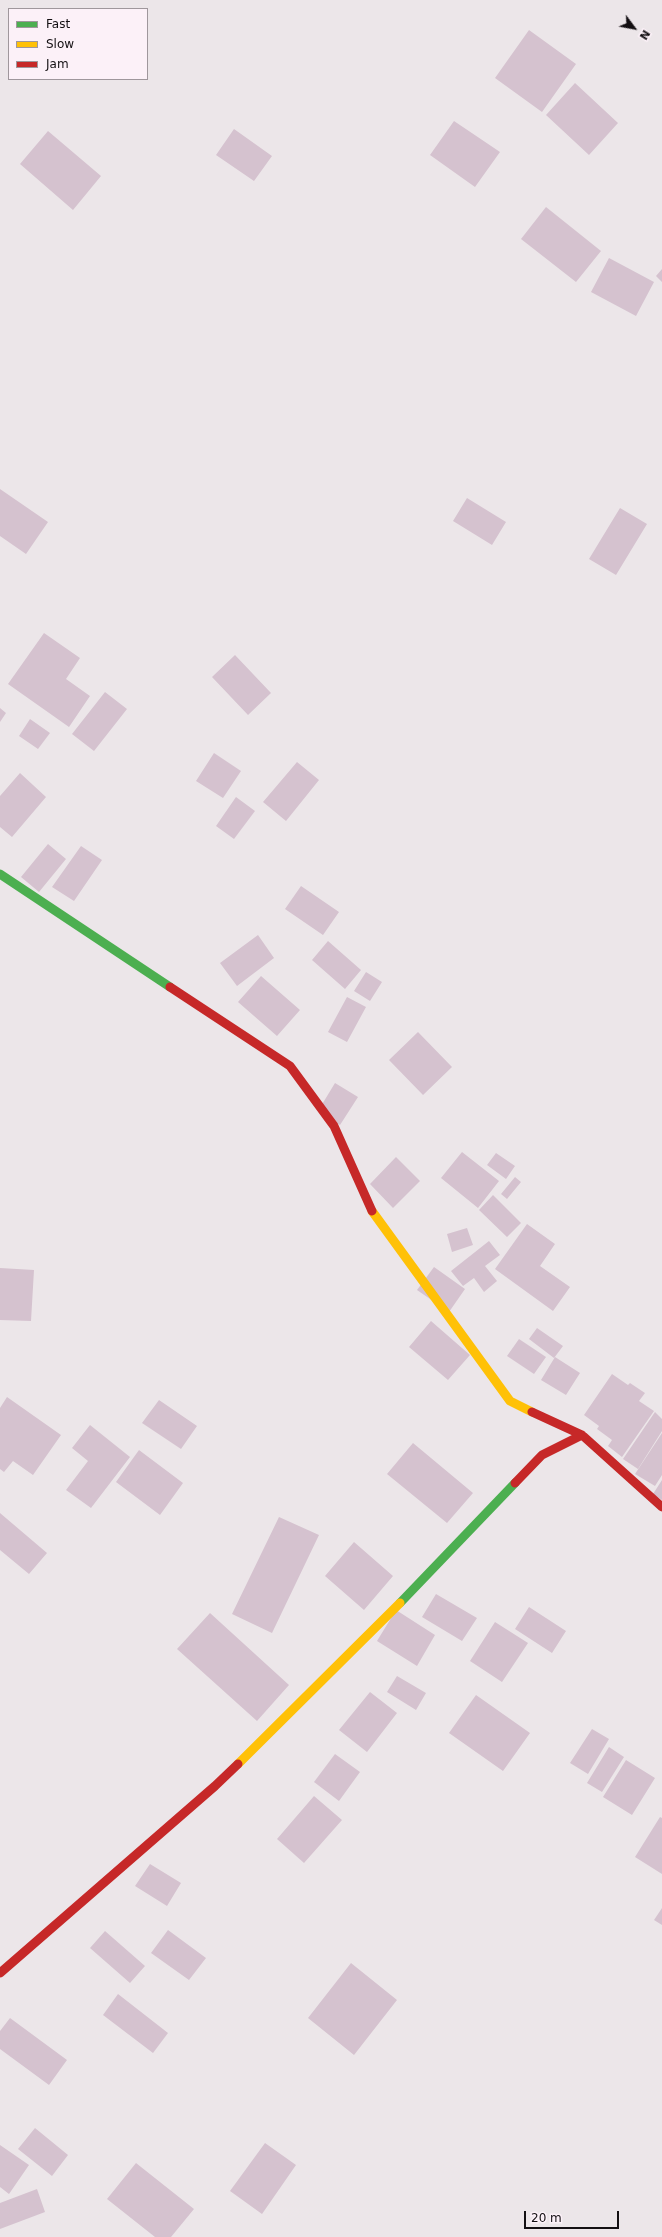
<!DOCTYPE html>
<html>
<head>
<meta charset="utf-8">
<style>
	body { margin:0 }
	#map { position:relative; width:662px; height:2237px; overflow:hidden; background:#ece6e9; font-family:"DejaVu Sans",sans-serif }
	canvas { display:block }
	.legend { position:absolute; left:8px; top:8px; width:140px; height:72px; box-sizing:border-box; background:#fcf1f8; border:1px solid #9f979c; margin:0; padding:5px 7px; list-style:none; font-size:12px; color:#130f12 }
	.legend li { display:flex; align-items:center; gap:8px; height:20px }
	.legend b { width:20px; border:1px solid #9f979c }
	.north { position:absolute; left:614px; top:8px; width:40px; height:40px; -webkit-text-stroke:3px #fcf1f8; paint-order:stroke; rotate:122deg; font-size:11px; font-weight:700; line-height:16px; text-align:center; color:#130f12 }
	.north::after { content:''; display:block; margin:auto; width:14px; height:18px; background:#130f12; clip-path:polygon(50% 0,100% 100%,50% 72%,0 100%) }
	.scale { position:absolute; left:524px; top:2211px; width:95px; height:18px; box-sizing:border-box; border:2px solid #130f12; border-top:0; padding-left:5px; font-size:12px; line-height:14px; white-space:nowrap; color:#130f12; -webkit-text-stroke:3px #fcf1f8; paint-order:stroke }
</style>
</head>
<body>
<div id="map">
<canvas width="662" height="2237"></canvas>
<ul class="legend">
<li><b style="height:5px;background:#4caf50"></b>Fast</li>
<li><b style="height:5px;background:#ffc107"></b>Slow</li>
<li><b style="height:5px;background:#c62828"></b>Jam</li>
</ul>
<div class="north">N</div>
<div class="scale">20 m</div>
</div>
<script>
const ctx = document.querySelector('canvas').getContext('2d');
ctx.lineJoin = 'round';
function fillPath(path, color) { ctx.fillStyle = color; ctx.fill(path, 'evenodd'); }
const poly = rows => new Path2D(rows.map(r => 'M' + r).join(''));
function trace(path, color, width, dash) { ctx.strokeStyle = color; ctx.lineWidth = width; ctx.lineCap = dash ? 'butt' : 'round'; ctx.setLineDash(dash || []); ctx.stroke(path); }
const building = poly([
	[529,30,576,64,542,112,495,78],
	[575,83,618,123,589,155,546,115],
	[454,121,500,152,475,187,430,155],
	[234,129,272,156,254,181,216,155],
	[48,131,101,176,73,210,20,164],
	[546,207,601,251,576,282,521,239],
	[609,258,654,282,636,316,591,292],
	[662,269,662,282,656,276],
	[0,489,48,522,26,554,0,536],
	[467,498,506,522,492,545,453,521],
	[620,508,647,524,616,575,589,559],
	[44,633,80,658,66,679,90,696,69,727,8,684],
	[235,655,271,693,248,715,212,677],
	[105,692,127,709,94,751,72,734],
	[0,708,6,713,0,722],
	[30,719,50,733,38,749,19,736],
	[214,753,241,771,223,798,196,781],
	[297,762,319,780,286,821,263,802],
	[20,773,46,797,12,837,0,827,0,796],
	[236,797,255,811,234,839,216,826],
	[48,844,66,859,39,892,21,877],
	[81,846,102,860,74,901,52,887],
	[301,886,339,912,323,935,285,909],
	[258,935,274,958,237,986,220,963],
	[328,941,361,970,345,989,312,960],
	[366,972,382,982,370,1001,354,991],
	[261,976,300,1010,277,1036,238,1002],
	[347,997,366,1007,347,1042,328,1032],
	[418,1032,452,1067,423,1095,389,1060],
	[335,1083,358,1097,340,1125,318,1111],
	[462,1152,499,1181,478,1208,441,1178],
	[496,1153,515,1166,506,1179,487,1165],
	[396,1157,420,1181,393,1208,370,1184],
	[515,1177,521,1182,507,1199,501,1194],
	[493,1195,521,1223,507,1237,479,1210],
	[527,1224,555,1244,540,1266,570,1287,553,1311,495,1269],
	[467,1228,473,1245,452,1252,447,1234],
	[489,1241,500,1255,485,1266,497,1281,484,1292,474,1278,463,1286,451,1271],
	[434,1267,465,1289,449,1312,417,1290],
	[0,1268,34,1270,31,1321,0,1320],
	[431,1321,470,1355,448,1380,409,1347],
	[537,1328,563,1346,554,1358,529,1339],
	[519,1339,546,1357,534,1374,507,1356],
	[555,1357,580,1373,566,1395,541,1380],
	[612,1374,628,1385,630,1383,645,1393,639,1401,654,1411,622,1457,608,1446,612,1440,597,1429,599,1426,584,1415],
	[7,1397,61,1435,33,1475,13,1461,4,1472,0,1469,0,1408],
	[159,1400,197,1426,181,1449,142,1423],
	[655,1412,662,1419,662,1431,638,1469,623,1459],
	[90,1425,130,1457,91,1508,66,1490,88,1461,72,1448],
	[662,1433,662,1475,655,1486,635,1474],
	[413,1443,473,1493,447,1523,387,1474],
	[139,1450,183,1483,160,1515,116,1482],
	[662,1480,662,1500,653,1494],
	[0,1513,47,1553,29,1574,0,1550],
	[279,1517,319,1535,272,1633,232,1614],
	[354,1542,393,1576,364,1610,325,1576],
	[436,1594,477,1618,462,1641,422,1617],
	[529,1607,566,1631,552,1653,515,1629],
	[396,1610,435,1635,417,1666,377,1641],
	[210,1613,289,1685,257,1721,177,1649],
	[495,1622,528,1643,502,1682,470,1661],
	[397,1676,426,1693,416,1710,387,1692],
	[370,1692,397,1713,367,1752,339,1730],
	[476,1695,530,1733,503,1771,449,1733],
	[592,1729,609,1739,588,1774,570,1763],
	[609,1747,624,1757,602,1792,587,1783],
	[335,1754,360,1772,339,1801,314,1782],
	[626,1760,655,1778,632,1815,603,1797],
	[314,1796,342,1820,304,1863,277,1839],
	[660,1817,662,1818,662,1874,635,1857],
	[150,1864,181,1883,167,1906,135,1886],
	[662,1908,662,1925,654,1920],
	[168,1930,206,1958,189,1980,151,1953],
	[105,1931,145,1966,130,1983,90,1948],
	[351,1963,397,2000,354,2055,308,2018],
	[118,1994,168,2033,153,2053,103,2015],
	[10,2018,67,2060,49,2085,0,2049,0,2031],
	[35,2128,68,2155,52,2176,18,2149],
	[265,2143,296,2165,262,2214,230,2191],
	[0,2145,29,2165,9,2194,0,2187],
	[136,2163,194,2209,171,2237,155,2237,107,2199],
	[37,2189,45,2212,0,2229,0,2203]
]);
const fast = poly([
	[0,874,170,987],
	[400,1603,515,1483]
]);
const slow = poly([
	[372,1211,510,1401,532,1412],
	[238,1764,400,1603]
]);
const jam = poly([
	[170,987,290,1066,334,1126,372,1211],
	[532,1412,582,1435],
	[515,1483,542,1455,582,1435,662,1507],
	[0,1973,215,1786,238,1764]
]);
fillPath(building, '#d5c2cf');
trace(fast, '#4caf50', 9);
trace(slow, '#ffc107', 9);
trace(jam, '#c62828', 9);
</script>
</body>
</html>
